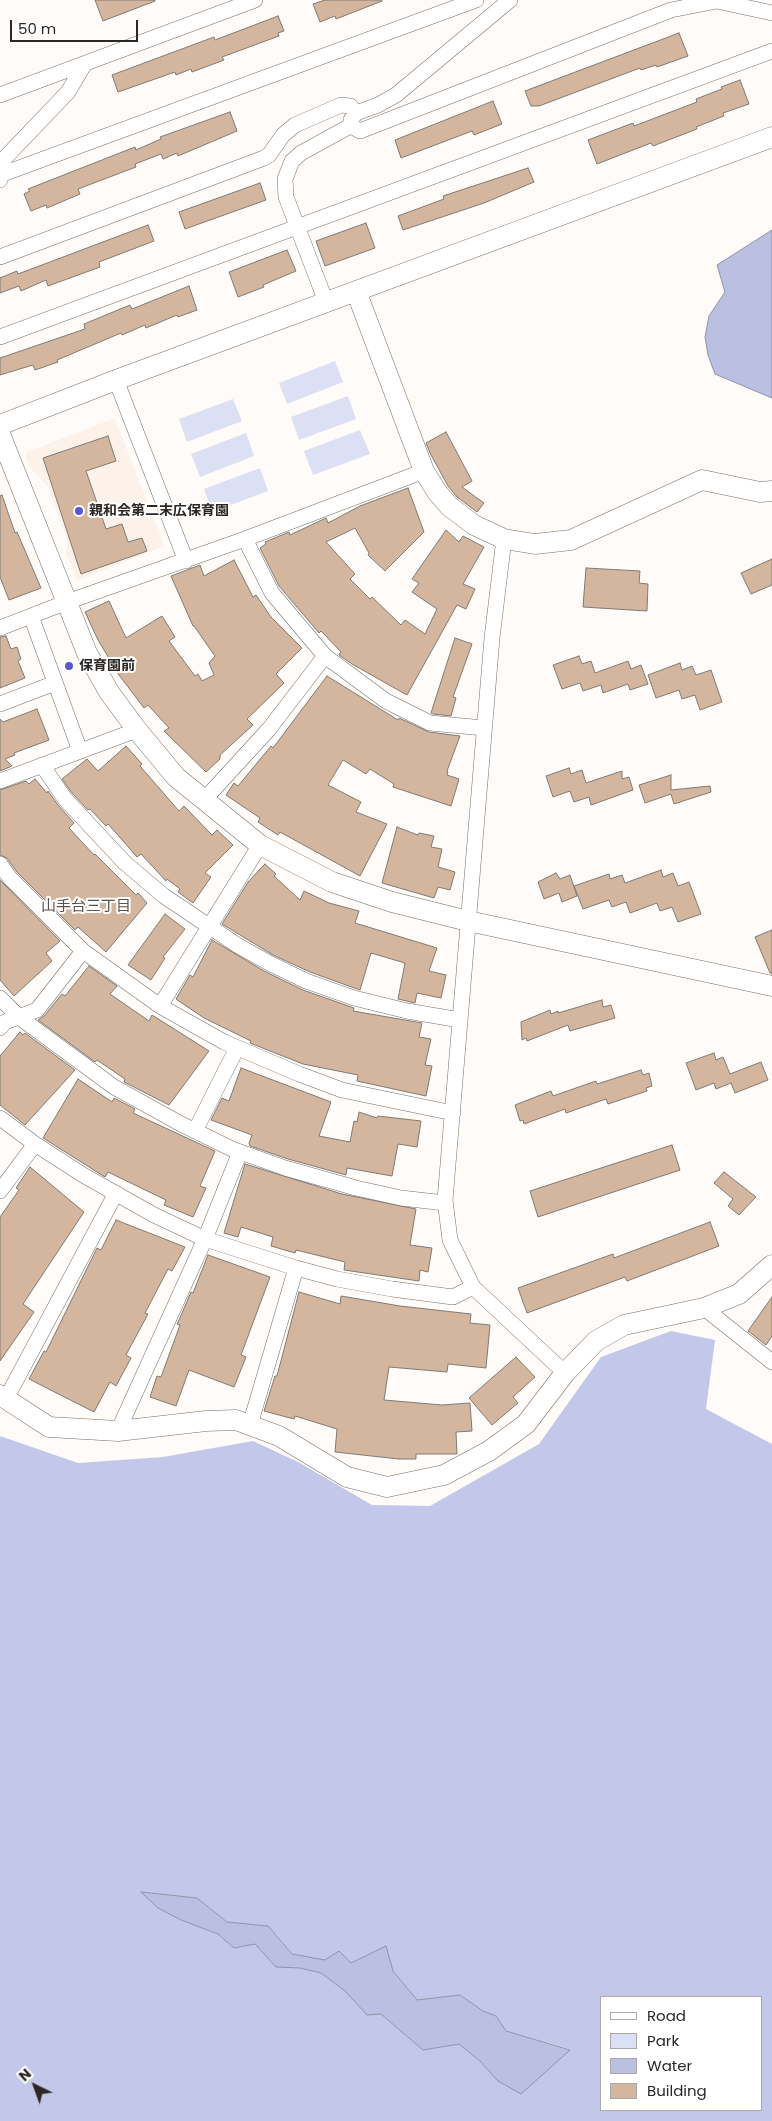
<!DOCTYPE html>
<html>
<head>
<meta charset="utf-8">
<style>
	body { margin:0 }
	#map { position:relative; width:772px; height:2121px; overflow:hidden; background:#fefbf9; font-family:Poppins,sans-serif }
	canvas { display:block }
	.legend { position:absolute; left:600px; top:1996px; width:162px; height:115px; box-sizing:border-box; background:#fff; border:1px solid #aaa9a8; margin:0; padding:6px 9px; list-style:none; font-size:15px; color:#2a2725 }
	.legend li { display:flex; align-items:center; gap:10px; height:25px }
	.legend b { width:25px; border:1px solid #aaa9a8 }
	.north { position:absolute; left:10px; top:2061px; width:50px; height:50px; -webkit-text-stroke:4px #fff; paint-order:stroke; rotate:318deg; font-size:14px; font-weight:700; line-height:20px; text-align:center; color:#2a2725 }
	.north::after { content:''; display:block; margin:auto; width:18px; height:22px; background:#2a2725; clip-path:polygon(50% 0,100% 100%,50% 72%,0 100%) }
	.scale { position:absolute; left:10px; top:20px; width:128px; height:22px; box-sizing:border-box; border:2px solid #2a2725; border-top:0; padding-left:6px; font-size:15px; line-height:18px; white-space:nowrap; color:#2a2725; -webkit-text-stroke:4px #fff; paint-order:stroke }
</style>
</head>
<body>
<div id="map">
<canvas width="772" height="2121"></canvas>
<ul class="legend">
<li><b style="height:6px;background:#fff"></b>Road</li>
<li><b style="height:14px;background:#dce0f5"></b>Park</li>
<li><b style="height:14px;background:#bbc0e2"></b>Water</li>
<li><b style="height:14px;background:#d3b69d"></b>Building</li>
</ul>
<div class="north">N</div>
<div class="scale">50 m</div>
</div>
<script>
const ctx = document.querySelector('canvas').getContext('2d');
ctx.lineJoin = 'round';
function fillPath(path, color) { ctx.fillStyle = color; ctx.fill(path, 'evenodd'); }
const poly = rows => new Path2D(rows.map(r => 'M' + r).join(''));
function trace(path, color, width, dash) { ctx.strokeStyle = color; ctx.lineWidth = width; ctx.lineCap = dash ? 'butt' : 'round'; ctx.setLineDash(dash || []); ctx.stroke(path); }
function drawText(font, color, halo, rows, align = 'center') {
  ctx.font = font + ' Poppins,"Noto Sans JP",sans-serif'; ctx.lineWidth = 4; ctx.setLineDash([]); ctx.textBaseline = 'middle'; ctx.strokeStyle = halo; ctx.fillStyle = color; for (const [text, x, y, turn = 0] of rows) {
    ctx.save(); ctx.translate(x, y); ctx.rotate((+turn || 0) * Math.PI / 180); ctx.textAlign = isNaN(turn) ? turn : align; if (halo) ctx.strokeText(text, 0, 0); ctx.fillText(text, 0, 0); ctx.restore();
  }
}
const built = poly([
	[115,418,164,546,77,581,66,554,67,540,48,487,30,468,25,453]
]);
const green = poly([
	[335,361,343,382,287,404,279,383],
	[348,396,356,419,299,440,291,417],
	[233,399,242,421,187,442,179,419],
	[360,430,370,454,313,475,304,451],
	[246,433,254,456,200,477,191,454],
	[260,468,268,491,212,512,204,489]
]);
const forest = poly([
	[671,1331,715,1340,706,1409,772,1444,772,2121,0,2121,0,1436,78,1463,163,1457,253,1441,298,1462,372,1505,430,1506,539,1444,601,1357],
	[142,1892,197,1898,227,1922,268,1926,292,1954,325,1960,339,1951,351,1963,386,1947,393,1971,417,2000,460,1995,483,2011,496,2016,506,2031,569,2049,498,2081,480,2061,459,2044,423,2050,381,2014,367,2015,345,1991,321,1973,300,1968,276,1967,255,1944,234,1948,218,1934,181,1920,158,1908],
	[601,1997,761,1997,761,2110,601,2110]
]);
const water = poly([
	[772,230,772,398,715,374,708,355,705,337,709,316,725,292,717,265,772,230],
	[141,1892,197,1898,227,1922,268,1926,292,1954,325,1960,339,1951,351,1963,386,1946,393,1971,417,2000,460,1995,483,2011,496,2016,506,2031,570,2050,521,2094,498,2081,480,2061,459,2044,423,2050,381,2014,367,2015,345,1991,321,1973,300,1968,276,1967,255,1944,234,1948,218,1934,181,1920,158,1908,141,1892]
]);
const building = poly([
	[95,0,155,0,155,1,103,21,95,0],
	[325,0,382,0,382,1,336,19,335,16,320,22,313,4,325,0],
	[278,16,284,31,278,33,279,36,222,57,224,60,192,72,191,69,176,75,175,72,118,92,112,75,214,37,215,40,278,16],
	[679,33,688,56,657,67,656,65,641,70,640,68,539,106,531,106,525,91,679,33],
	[740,80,749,104,723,113,724,116,696,127,697,129,653,146,651,143,597,164,588,140,633,123,634,126,697,102,696,99,722,89,721,87,740,80],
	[493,101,502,124,474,135,472,131,401,158,395,140,493,101],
	[230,112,237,131,178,156,177,153,163,159,161,154,135,164,136,167,78,189,80,194,47,208,46,205,31,211,24,194,30,191,28,189,135,147,136,150,161,139,160,137,230,112],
	[528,168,534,182,484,203,403,230,398,216,444,199,443,196,528,168],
	[260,183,266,200,185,229,179,212,260,183],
	[366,223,375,248,325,266,316,241,366,223],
	[148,225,154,241,99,262,100,267,48,286,46,280,21,291,19,286,0,293,0,278,17,271,18,274,148,225],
	[287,250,296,271,263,285,264,287,238,297,229,272,287,250],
	[189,286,197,310,178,317,177,315,146,328,145,325,122,335,121,333,57,360,58,362,35,370,33,365,0,375,0,358,85,329,84,324,130,305,132,309,189,286],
	[446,432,472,481,462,487,484,503,477,512,457,497,448,486,430,453,426,443,446,432],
	[108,436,116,461,86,471,106,529,122,524,128,542,142,538,147,551,81,574,43,458,108,436],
	[408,488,424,532,385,571,368,555,369,553,355,528,326,542,355,574,350,579,370,599,372,597,401,625,405,620,425,634,437,609,412,592,419,583,412,579,446,530,459,542,463,536,484,547,463,584,475,589,466,609,457,605,407,695,352,664,339,655,341,652,321,631,319,633,279,586,260,548,266,544,265,542,289,532,290,535,326,518,328,523,360,506,408,488],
	[2,495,15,533,17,532,41,588,9,600,0,577,0,496,2,495],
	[772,559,772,585,751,594,741,573,772,559],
	[234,560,253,597,256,595,271,617,302,648,276,674,284,683,247,719,253,725,220,755,220,759,206,772,164,731,169,728,148,705,144,708,119,675,98,640,85,612,109,601,126,638,162,616,175,637,169,641,195,676,198,674,202,681,214,675,209,663,215,656,194,626,193,626,171,576,200,565,204,576,234,560],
	[586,568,640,571,639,583,648,584,647,611,583,607,586,568],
	[6,636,11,649,17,647,21,659,18,661,25,678,0,688,0,637,6,636],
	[455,638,472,644,453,697,456,698,451,716,433,714,431,713,455,638],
	[579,656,582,664,591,661,595,673,628,661,631,669,641,665,648,684,630,690,628,684,603,693,601,685,583,691,580,683,562,689,553,665,579,656],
	[680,663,682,670,692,666,696,675,711,670,722,702,700,710,695,695,682,699,679,690,656,698,648,675,680,663],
	[327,676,398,720,399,718,429,732,460,736,447,771,448,772,447,775,459,779,451,806,393,787,394,784,370,769,366,774,343,760,328,785,361,802,356,812,387,824,360,876,280,832,278,835,258,822,260,818,226,795,234,783,238,786,271,746,273,748,327,676],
	[37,709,49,740,14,753,15,755,5,759,12,766,0,771,0,719,3,722,37,709],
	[126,746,142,764,140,766,179,811,184,806,212,835,217,830,233,845,205,873,211,877,193,903,178,892,180,889,167,879,166,881,141,854,137,857,108,824,106,826,90,809,88,810,72,793,62,779,87,759,98,771,126,746],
	[569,768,571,774,582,770,586,783,622,771,622,779,629,777,633,790,591,805,589,797,574,802,570,791,553,797,546,776,569,768],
	[671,775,671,790,710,786,711,792,674,804,671,794,645,803,639,785,671,775],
	[35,779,47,793,48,791,58,805,74,823,69,828,94,855,95,854,136,895,138,893,147,903,106,952,78,927,75,930,17,872,7,858,0,855,0,790,26,781,29,784,35,779],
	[397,827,418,835,419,833,434,836,431,847,442,849,438,867,455,872,450,890,438,887,434,898,382,883,397,827],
	[265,864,276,874,274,876,300,900,304,891,329,903,359,911,355,923,437,948,429,971,446,975,441,998,417,993,415,1003,398,999,405,963,371,953,360,990,310,972,273,955,222,924,248,882,265,864],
	[661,870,663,877,673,873,678,886,689,882,701,914,678,922,672,907,660,911,657,903,630,913,626,902,612,907,609,900,583,909,574,886,609,874,610,879,622,875,625,883,661,870],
	[556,873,560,879,570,875,577,896,562,902,559,893,544,899,538,882,556,873],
	[0,880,60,941,46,953,52,961,14,996,0,980,0,880],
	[165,914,185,929,163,957,165,958,151,980,128,965,165,914],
	[772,930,772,974,770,973,755,937,772,930],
	[212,940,264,971,303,990,354,1008,353,1011,422,1023,419,1037,431,1039,425,1065,432,1066,426,1096,357,1081,358,1075,303,1064,250,1043,251,1041,204,1018,176,999,190,975,193,977,212,940],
	[89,966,117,986,110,994,149,1021,152,1015,209,1051,169,1105,124,1082,125,1079,97,1060,95,1062,38,1020,44,1016,62,994,65,996,89,966],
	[602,1000,603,1007,611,1005,615,1018,570,1031,568,1025,527,1041,526,1038,522,1040,521,1022,550,1010,551,1014,558,1011,558,1013,602,1000],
	[20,1032,23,1035,25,1033,75,1070,25,1125,0,1105,0,1056,20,1032],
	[714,1053,716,1060,723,1057,730,1074,761,1062,768,1080,735,1093,731,1083,716,1089,714,1083,696,1090,686,1063,714,1053],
	[241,1068,331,1102,319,1136,350,1142,354,1121,357,1122,359,1112,377,1118,378,1116,421,1121,417,1147,398,1144,392,1176,347,1168,346,1175,288,1159,250,1146,249,1143,252,1135,211,1120,222,1098,229,1101,241,1068],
	[641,1070,643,1075,649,1073,652,1086,646,1088,647,1091,608,1104,606,1099,566,1113,565,1109,524,1124,523,1120,520,1121,515,1105,551,1091,553,1096,596,1081,597,1084,641,1070],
	[78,1079,112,1102,114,1098,135,1109,133,1113,215,1151,200,1186,206,1188,193,1217,164,1205,166,1200,108,1172,105,1177,43,1138,78,1079],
	[672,1145,680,1170,538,1217,530,1191,672,1145],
	[245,1164,342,1194,416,1209,410,1245,432,1248,428,1272,420,1270,419,1281,344,1270,345,1262,296,1250,295,1253,271,1246,273,1237,241,1227,238,1237,224,1233,245,1164],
	[30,1167,84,1212,23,1304,34,1312,0,1361,0,1217,19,1190,16,1188,30,1167],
	[724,1172,756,1197,739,1215,728,1206,733,1199,714,1183,724,1172],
	[116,1220,185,1247,172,1271,168,1269,145,1313,148,1314,126,1355,131,1358,116,1386,110,1382,94,1412,29,1379,44,1351,46,1352,97,1248,101,1250,116,1220],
	[710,1222,719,1246,627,1281,625,1277,527,1313,518,1288,613,1254,614,1258,710,1222],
	[208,1255,270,1277,241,1355,246,1357,234,1387,189,1370,176,1406,150,1397,157,1376,161,1377,180,1325,177,1324,179,1320,191,1292,193,1293,208,1255],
	[299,1292,340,1304,341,1296,400,1306,471,1314,470,1323,490,1325,486,1368,448,1364,447,1372,389,1367,384,1400,442,1405,470,1403,472,1431,456,1432,457,1454,416,1454,416,1459,399,1459,335,1452,337,1429,295,1416,294,1419,264,1411,275,1376,277,1376,299,1292],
	[772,1297,772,1336,766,1345,748,1331,772,1297],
	[516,1357,535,1377,513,1397,518,1403,492,1425,469,1398,516,1357]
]);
const street = poly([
	[510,0,396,95,378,105,356,113,351,120,353,127,360,131,671,10,717,1,772,13],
	[0,95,255,0],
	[0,175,476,0],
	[0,180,4,159,68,92,84,65],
	[0,257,264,158,269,155,283,135,295,125,341,105,350,106,356,113],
	[326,302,286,197,285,179,292,161,301,153,352,125],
	[0,337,772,51],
	[116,380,186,561],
	[245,539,272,593,325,656,386,701,430,723,484,728],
	[504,539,492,638,445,1200,450,1240,473,1287,565,1373],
	[31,616,80,751],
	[0,628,67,602,245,539,424,471],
	[0,704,55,683],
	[42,765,65,799,125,863,164,896,237,945,269,963,306,981,354,998,407,1011,460,1020],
	[0,781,137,730],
	[204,800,269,729,325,656],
	[0,864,10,878,83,951,160,1006,224,1042,299,1074,342,1090,453,1113],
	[0,998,19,1017,114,1087,181,1124,232,1149,285,1168,356,1188,401,1198,445,1203],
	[160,1006,260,845],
	[0,1028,5,1022,37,1010,83,951],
	[0,1118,35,1144,83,1175,154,1215,205,1239,296,1268,337,1279,392,1289,453,1297,473,1287],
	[195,1131,237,1048],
	[0,1191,35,1144],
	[704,1308,772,1362],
	[6,1399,116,1193],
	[250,1425,296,1268],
	[118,1431,205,1239,240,1152]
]);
const secondary = poly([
	[356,291,424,471,437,492,449,506,474,525,504,539,535,544,571,540,702,480,760,492,772,491],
	[0,425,116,380,772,137],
	[0,434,87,653,109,692,137,730,176,777,260,845,332,882,392,902,468,921,772,986],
	[0,1395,49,1427,118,1431,206,1421,236,1420,279,1436,347,1477,387,1487,444,1475,489,1451,526,1424,565,1373,596,1341,624,1325,704,1308,739,1294,772,1265]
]);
const markers = [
	[79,511,5,"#5857cf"],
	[69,666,5,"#5857cf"]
];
const poiNames = [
	["親和会第二末広保育園",89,511],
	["保育園前",79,666]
];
const neighbourhoodNames = [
	["山手台三丁目",86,907]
];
fillPath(built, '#fdf2e9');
fillPath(green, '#dce0f5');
fillPath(forest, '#c3c8eb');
fillPath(water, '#bbc0e2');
trace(water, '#9092a9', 1);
fillPath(building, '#d3b69d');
trace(building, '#807a75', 1);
trace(street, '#756f69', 16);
trace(secondary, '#756f69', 21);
trace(street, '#fff', 15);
trace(secondary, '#fff', 20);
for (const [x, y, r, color] of markers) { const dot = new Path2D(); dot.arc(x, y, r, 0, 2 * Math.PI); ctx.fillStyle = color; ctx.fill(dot); trace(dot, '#fff', 2); }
drawText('bold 14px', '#2a2725', '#fff', poiNames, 'left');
drawText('15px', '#59534e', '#fff', neighbourhoodNames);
</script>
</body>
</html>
